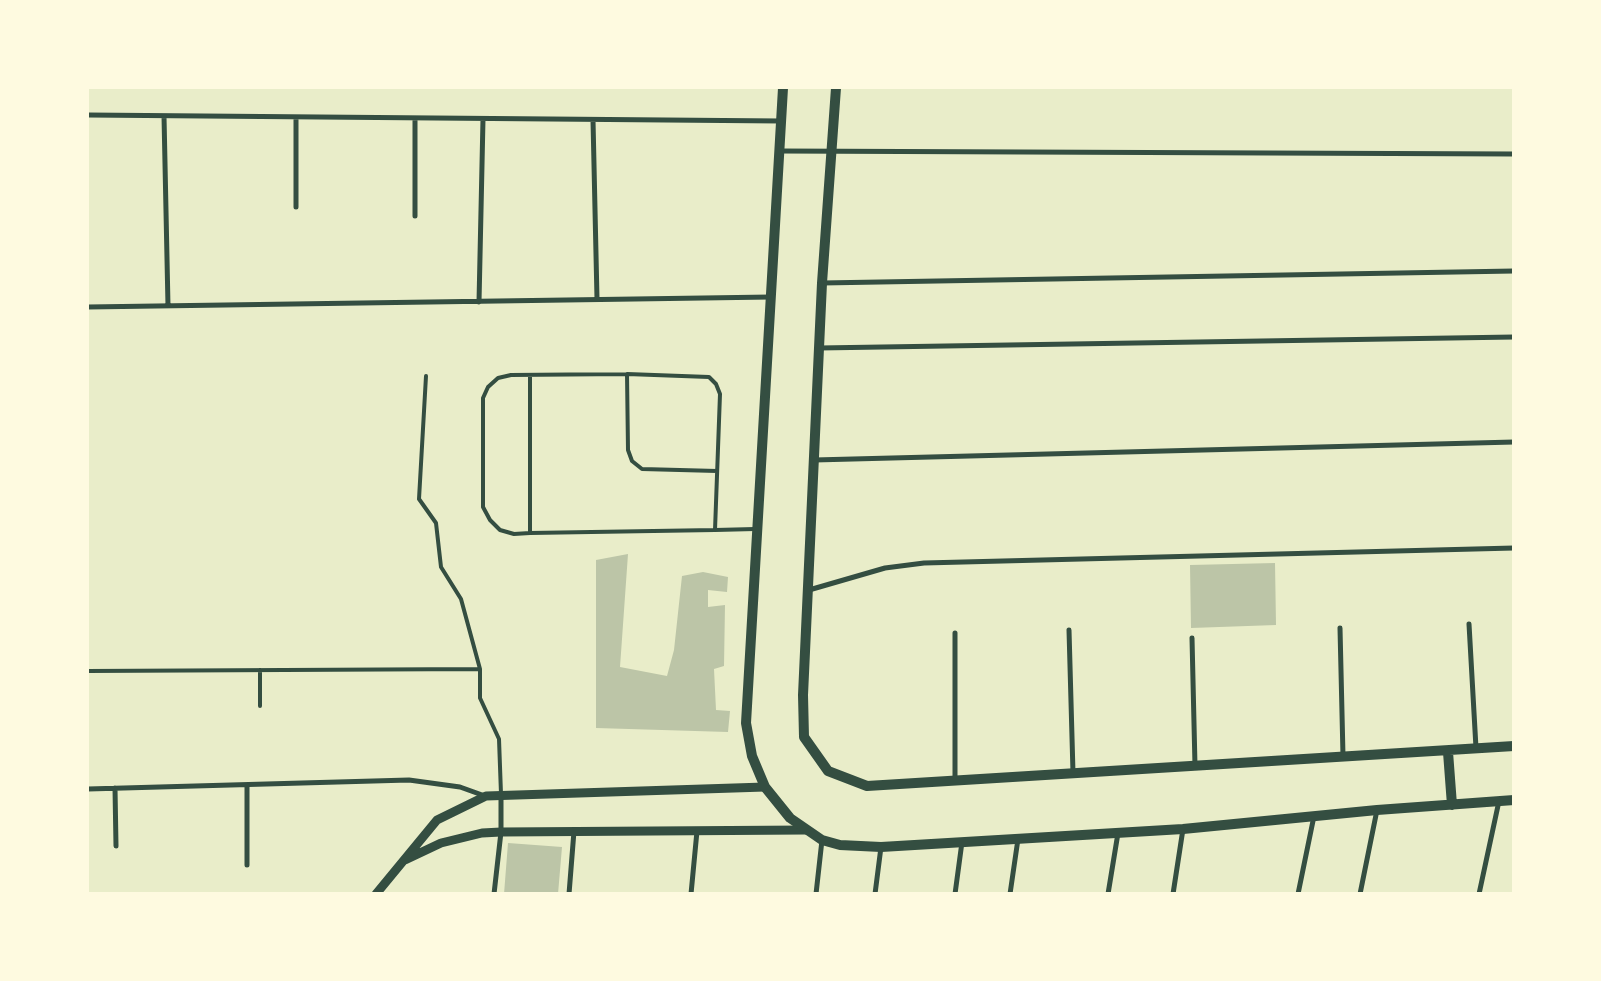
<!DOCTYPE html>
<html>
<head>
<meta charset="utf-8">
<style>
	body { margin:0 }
	#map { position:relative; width:1601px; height:981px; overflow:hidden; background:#e9edc9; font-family:"Asap Condensed",sans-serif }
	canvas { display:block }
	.frame { position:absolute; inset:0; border:89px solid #fefae0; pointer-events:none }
</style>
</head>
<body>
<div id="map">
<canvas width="1601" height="981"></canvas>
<div class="frame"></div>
</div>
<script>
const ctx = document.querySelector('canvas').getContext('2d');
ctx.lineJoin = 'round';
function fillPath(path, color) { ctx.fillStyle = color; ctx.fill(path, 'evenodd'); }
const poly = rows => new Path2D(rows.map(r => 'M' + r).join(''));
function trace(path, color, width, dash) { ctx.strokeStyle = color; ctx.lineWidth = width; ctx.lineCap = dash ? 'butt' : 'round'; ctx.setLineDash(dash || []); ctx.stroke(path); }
const building = poly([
	[628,554,620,667,667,676,674,650,682,576,703,572,728,577,727,592,708,590,708,607,725,605,724,666,714,669,716,710,730,711,728,732,596,728,596,560],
	[1275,563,1276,625,1191,628,1190,565],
	[508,843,562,847,558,894,504,894]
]);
const service = poly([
	[627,374,628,450,632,461,642,469,717,471],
	[426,376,419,499,436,523,441,567,461,599,480,669,480,698,499,739,501,794],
	[715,530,720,394,716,384,709,377,627,374,511,375,498,378,488,387,483,398,483,507,490,520,500,530,514,534,530,533,715,530,755,529],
	[530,533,530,375],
	[260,670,260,706],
	[88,671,480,669]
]);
const minor = poly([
	[88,115,781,121],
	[164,116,168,306],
	[415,118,415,216],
	[593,120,597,299],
	[779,151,1514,154],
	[296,207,296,117],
	[822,283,1514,271],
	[479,302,483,119],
	[88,307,771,297],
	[819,348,1514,337],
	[814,460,1514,442],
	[809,590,885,568,924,563,1514,548],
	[1469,624,1476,748],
	[1340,628,1343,756],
	[1069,630,1073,773],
	[955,633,955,780],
	[1192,638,1195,766],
	[115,788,116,846],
	[88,789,409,780,460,787,485,796],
	[247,865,247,785],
	[494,894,501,832,501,794],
	[569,894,574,831],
	[691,894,697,831],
	[816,894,822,840],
	[875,894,881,847],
	[955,894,962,842],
	[1010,894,1018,839],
	[1108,894,1118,833],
	[1173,894,1183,829],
	[1298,894,1314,816],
	[1360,894,1377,810],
	[1479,894,1499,801]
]);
const tertiary = poly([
	[405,860,441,843,482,833,501,832,806,830],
	[376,894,437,820,486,796,765,787]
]);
const secondary = poly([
	[783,88,746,723,752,756,765,787,790,818,822,840,840,845,881,847,1183,829,1377,810,1514,800],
	[836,88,822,283,803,695,804,737,828,771,867,786,1514,746],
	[1448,752,1452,805]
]);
fillPath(building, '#bcc5a7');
trace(service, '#344e41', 4);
trace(minor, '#344e41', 5);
trace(tertiary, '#344e41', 9);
trace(secondary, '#344e41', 10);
</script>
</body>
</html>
